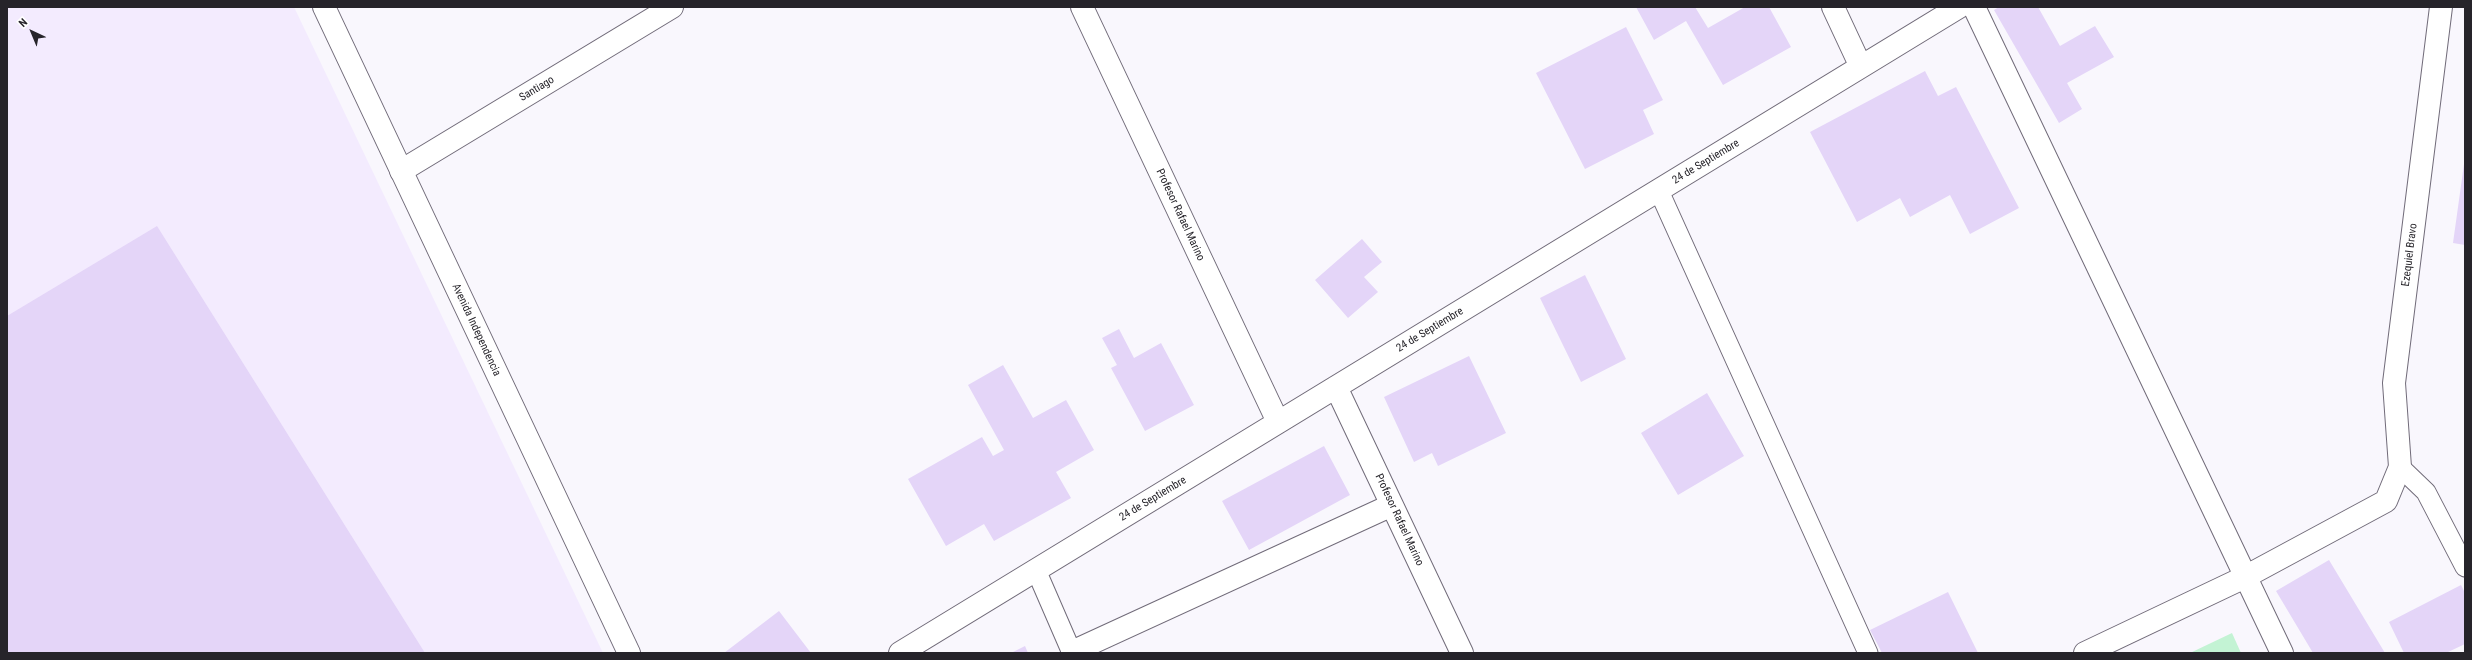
<!DOCTYPE html>
<html>
<head>
<meta charset="utf-8">
<style>
	body { margin:0 }
	#map { position:relative; width:2472px; height:660px; overflow:hidden; background:#f9f7fd; font-family:"Roboto Condensed",sans-serif }
	canvas { display:block }
	.frame { position:absolute; inset:0; border:8px solid #26242a; pointer-events:none }
	.north { position:absolute; left:12px; top:12px; width:40px; height:40px; -webkit-text-stroke:3px #fff; paint-order:stroke; rotate:316deg; font-size:11px; font-weight:700; line-height:16px; text-align:center; color:#26242a }
	.north::after { content:''; display:block; margin:auto; width:14px; height:18px; background:#26242a; clip-path:polygon(50% 0,100% 100%,50% 72%,0 100%) }
</style>
</head>
<body>
<div id="map">
<canvas width="2472" height="660"></canvas>
<div class="frame"></div>
<div class="north">N</div>
</div>
<script>
const ctx = document.querySelector('canvas').getContext('2d');
ctx.lineJoin = 'round';
function fillPath(path, color) { ctx.fillStyle = color; ctx.fill(path, 'evenodd'); }
const poly = rows => new Path2D(rows.map(r => 'M' + r).join(''));
function trace(path, color, width, dash) { ctx.strokeStyle = color; ctx.lineWidth = width; ctx.lineCap = dash ? 'butt' : 'round'; ctx.setLineDash(dash || []); ctx.stroke(path); }
function drawText(font, color, halo, rows, align = 'center') {
  ctx.font = font + ' "Roboto Condensed",sans-serif'; ctx.lineWidth = 3; ctx.setLineDash([]); ctx.textBaseline = 'middle'; ctx.strokeStyle = halo; ctx.fillStyle = color; for (const [text, x, y, turn = 0] of rows) {
    ctx.save(); ctx.translate(x, y); ctx.rotate((+turn || 0) * Math.PI / 180); ctx.textAlign = isNaN(turn) ? turn : align; if (halo) ctx.strokeText(text, 0, 0); ctx.fillText(text, 0, 0); ctx.restore();
  }
}
const built = poly([
	[7,7,294,7,603,653,7,653]
]);
const green = poly([
	[2232,633,2241,653,2190,653]
]);
const building = poly([
	[1636,7,1695,7,1708,28,1745,7,1769,7,1791,47,1723,85,1686,21,1654,40],
	[1999,7,2038,7,2060,46,2095,26,2114,57,2067,83,2082,109,2059,123,1994,10],
	[1626,27,1663,100,1643,110,1654,134,1585,169,1536,73],
	[1925,71,1938,96,1956,87,2019,208,1970,234,1950,195,1910,217,1900,198,1857,222,1810,132],
	[2464,164,2465,164,2465,245,2453,243],
	[157,226,425,653,7,653,7,316],
	[1362,239,1382,262,1364,277,1378,292,1348,318,1315,280],
	[1585,275,1626,359,1581,382,1540,298],
	[1119,329,1134,358,1161,343,1194,405,1145,431,1111,368,1117,365,1102,338],
	[1469,356,1506,433,1438,466,1432,453,1414,462,1384,397],
	[1003,365,1033,418,1066,400,1094,450,1056,472,1071,498,994,541,984,524,946,546,908,479,982,437,993,456,1004,450,968,385],
	[1707,393,1744,456,1678,495,1641,433],
	[1324,446,1350,495,1249,550,1222,501],
	[2329,560,2385,653,2313,653,2276,591],
	[2461,585,2465,593,2465,644,2446,653,2404,653,2389,622],
	[1948,592,1978,653,1882,653,1870,630],
	[779,611,811,653,724,653],
	[1025,646,1028,653,1011,653]
]);
const lane = poly([
	[1659,191,1868,653],
	[2400,467,2426,492,2465,567],
	[1036,570,1072,653]
]);
const street = poly([
	[1082,7,1278,422],
	[1833,7,1861,67],
	[1974,7,2282,653],
	[401,171,672,7],
	[1336,387,1462,653],
	[1072,652,1392,505],
	[900,653,1959,7],
	[2085,653,2245,577,2386,501,2400,467,2394,383,2441,7]
]);
const secondary = poly([
	[324,7,629,653]
]);
const streetNames = [
	["Santiago",537,89,-31],
	["24 de Septiembre",1706,162,-31],
	["Profesor Rafael Marino",1180,215,65],
	["Ezequiel Bravo",2410,255,-83],
	["Avenida Independencia",476,330,65],
	["24 de Septiembre",1430,330,-31],
	["24 de Septiembre",1153,499,-31],
	["Profesor Rafael Marino",1399,520,65]
];
fillPath(built, '#f3ebfe');
fillPath(green, '#c3f3d4');
fillPath(building, '#e4d5f8');
trace(lane, '#716b79', 21);
trace(street, '#716b79', 24);
trace(secondary, '#716b79', 24);
trace(lane, '#fff', 19);
trace(street, '#fff', 22);
trace(secondary, '#fff', 22);
drawText('11px', '#26242a', '#fff', streetNames);
</script>
</body>
</html>
